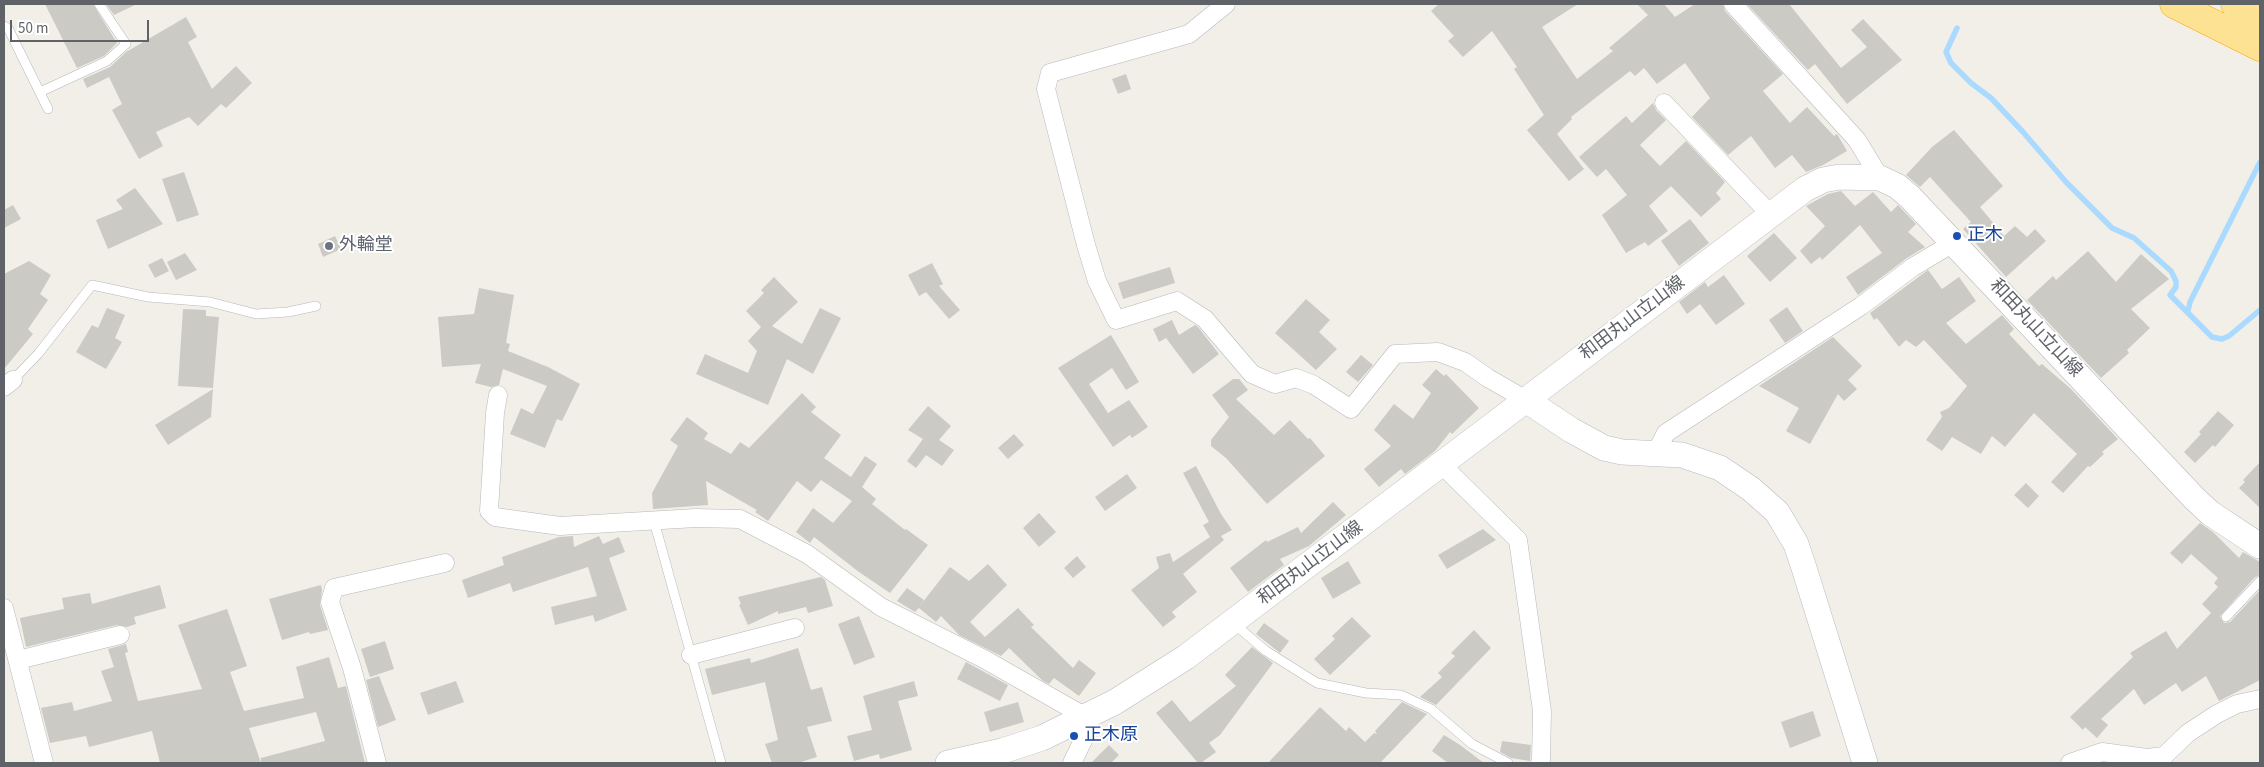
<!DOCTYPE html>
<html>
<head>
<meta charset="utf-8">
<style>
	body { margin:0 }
	#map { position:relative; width:2264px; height:767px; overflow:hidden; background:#f1efe8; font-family:"Source Sans 3",sans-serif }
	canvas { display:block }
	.frame { position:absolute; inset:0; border:5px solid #5f6368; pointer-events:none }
	.scale { position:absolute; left:10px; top:20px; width:139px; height:22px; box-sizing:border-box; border:2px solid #5f6368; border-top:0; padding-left:6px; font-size:15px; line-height:18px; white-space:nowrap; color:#5f6368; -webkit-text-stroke:4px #fff; paint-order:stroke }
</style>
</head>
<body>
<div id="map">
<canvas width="2264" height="767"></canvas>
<div class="frame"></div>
<div class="scale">50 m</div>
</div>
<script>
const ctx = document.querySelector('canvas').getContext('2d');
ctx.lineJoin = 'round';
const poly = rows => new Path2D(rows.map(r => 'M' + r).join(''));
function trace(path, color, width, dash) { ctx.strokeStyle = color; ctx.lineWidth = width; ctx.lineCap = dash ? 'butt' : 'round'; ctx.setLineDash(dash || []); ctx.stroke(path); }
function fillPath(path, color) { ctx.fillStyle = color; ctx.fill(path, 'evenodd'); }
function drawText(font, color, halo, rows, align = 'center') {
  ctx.font = font + ' "Source Sans 3","Noto Sans JP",sans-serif'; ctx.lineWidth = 4; ctx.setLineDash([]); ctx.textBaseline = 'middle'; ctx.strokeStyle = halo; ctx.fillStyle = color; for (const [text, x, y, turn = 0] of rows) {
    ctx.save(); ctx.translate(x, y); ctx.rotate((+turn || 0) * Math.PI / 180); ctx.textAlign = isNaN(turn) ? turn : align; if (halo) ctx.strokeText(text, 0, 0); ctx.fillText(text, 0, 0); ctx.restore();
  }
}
const stream = poly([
	[1957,28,1946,52,1951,63,1971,83,1991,98,2023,132,2066,182,2112,228,2134,238,2171,271,2176,281,2176,287,2170,295,2212,337,2222,339,2229,336,2260,310],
	[2188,311,2190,302,2260,162]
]);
const building = poly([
	[45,4,93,4,117,43,104,56,77,68],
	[106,4,137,4,114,15],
	[1439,4,1578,4,1542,27,1577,79,1613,51,1609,48,1648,15,1637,4,1664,4,1675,17,1695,4,1723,4,1725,11,1783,74,1763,91,1790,123,1807,107,1834,136,1837,134,1847,151,1823,165,1806,172,1792,155,1775,168,1751,136,1728,155,1692,117,1710,98,1685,63,1657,84,1644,68,1635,76,1630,71,1571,117,1572,119,1557,134,1584,169,1569,181,1527,130,1544,115,1514,69,1517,67,1492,31,1463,57,1448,41,1454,36,1431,11],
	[1747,4,1789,4,1841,68,1867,47,1851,30,1863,19,1902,60,1847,104,1815,64,1808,70],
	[186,17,197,37,188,42,212,89,236,66,252,83,226,108,221,104,198,126,189,117,156,132,163,146,139,159,112,110,122,104,109,77,87,88,83,79,110,67,126,52],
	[1126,74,1131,89,1118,94,1112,79],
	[1653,103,1656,110,1666,120,1640,145,1660,166,1686,141,1725,182,1716,193,1721,199,1701,217,1671,186,1649,206,1668,231,1648,246,1645,242,1626,253,1602,215,1627,195,1606,169,1597,177,1579,157,1626,116,1632,123],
	[1954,130,2003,186,1980,207,2004,236,2015,226,2027,237,2035,229,2046,241,2006,277,1963,229,1971,222,1930,177,1920,187,1906,175,1932,147],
	[184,172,199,215,177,222,162,179],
	[135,188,163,224,108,249,96,220,123,209,116,200],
	[1841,191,1855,206,1873,192,1891,212,1898,205,1916,224,1908,232,1925,247,1907,258,1858,295,1846,277,1882,253,1860,225,1822,260,1820,257,1811,264,1800,251,1825,226,1806,206,1828,194],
	[13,205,21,219,4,228,4,210],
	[1690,219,1709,243,1679,266,1661,241],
	[1774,233,1797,258,1770,282,1747,256],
	[335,236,341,249,323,257,318,244],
	[2088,251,2116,282,2141,254,2169,279,2131,309,2150,328,2127,350,2129,353,2101,378,2027,300,2053,276,2056,280],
	[185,253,197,270,176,280,167,262],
	[162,258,169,271,155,278,148,265],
	[29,261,51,275,40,294,48,300,28,329,33,334,4,369,4,274],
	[932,263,943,284,939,286,960,310,949,319,926,292,919,296,908,275],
	[1170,267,1175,283,1123,299,1118,283],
	[1928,270,1942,289,1959,277,1976,301,1946,323,1966,344,2002,315,2014,329,2009,334,2039,366,2042,364,2071,389,2118,439,2102,452,2104,454,2090,467,2088,466,2063,493,2051,482,2077,454,2034,413,2005,447,1992,436,1981,454,1952,437,1942,451,1926,440,1942,417,1940,412,1949,408,1967,386,1924,340,1916,347,1906,340,1899,347,1877,318,1874,320,1870,313],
	[1724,275,1745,304,1716,325,1700,304,1687,314,1679,302,1705,282,1708,287],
	[774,277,798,302,772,326,802,344,820,308,841,318,813,374,787,359,768,405,696,374,705,354,748,373,757,351,748,341,761,327,746,311,764,293,761,290],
	[479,288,514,295,506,343,510,344,508,351,548,367,580,384,562,421,557,419,545,448,510,434,521,408,533,414,547,386,503,369,499,385,491,387,475,383,481,364,442,367,438,317,474,314],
	[1306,299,1330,320,1319,332,1337,349,1316,370,1275,333],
	[1787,307,1803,331,1785,343,1769,320],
	[107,308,125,315,115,338,122,342,106,369,76,352,92,325,98,328],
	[183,309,206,310,206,316,219,317,213,388,178,386],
	[1172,320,1179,335,1195,325,1198,327,1219,354,1193,374,1166,338,1159,342,1153,329],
	[1111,335,1139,382,1126,390,1112,368,1089,384,1108,413,1129,400,1148,427,1132,438,1130,435,1113,447,1058,368],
	[1833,337,1862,366,1848,380,1857,389,1844,401,1838,394,1810,444,1786,431,1799,408,1759,386],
	[1361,355,1373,365,1358,382,1346,372],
	[1436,369,1444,376,1446,374,1479,408,1452,434,1450,432,1435,451,1405,474,1401,469,1379,487,1364,469,1391,446,1374,430,1394,404,1413,419,1431,393,1422,385],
	[1233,379,1239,379,1248,390,1236,399,1274,435,1290,420,1308,439,1310,438,1325,456,1267,504,1226,458,1211,446,1211,440,1229,417,1212,395],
	[213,389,211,417,168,445,155,425],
	[802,393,816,407,811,412,841,435,824,458,851,477,865,456,877,464,862,487,876,499,872,504,905,530,906,529,928,545,890,593,859,572,814,537,810,543,796,532,813,508,833,523,852,501,821,480,811,492,797,481,768,521,755,512,757,510,706,481,708,505,653,509,652,493,678,446,670,440,687,417,708,433,704,439,731,454,740,442,749,448],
	[928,406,951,426,939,440,954,450,942,466,926,455,916,468,907,461,923,439,908,430],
	[2218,411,2234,425,2215,447,2213,445,2195,463,2184,452,2201,434,2199,432],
	[1014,434,1024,445,1008,459,998,448],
	[2260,462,2260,508,2239,488,2245,482,2243,480],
	[1196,466,1221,514,1232,530,1221,536,1224,540,1183,574,1197,592,1172,612,1176,617,1163,627,1131,590,1159,568,1156,557,1170,553,1173,562,1210,537,1203,525,1209,522,1183,473],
	[1127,474,1137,488,1105,511,1095,497],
	[2026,483,2039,496,2028,508,2014,495],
	[1333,502,1346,515,1309,546,1280,559,1284,565,1248,592,1230,568,1266,540,1267,542,1298,527,1301,533],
	[1039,513,1056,532,1039,547,1023,528],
	[2200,523,2213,532,2239,558,2243,552,2260,562,2260,575,2255,577,2220,616,2224,623,2230,622,2260,590,2260,680,2219,701,2206,676,2182,692,2176,683,2144,705,2134,689,2101,719,2108,725,2097,738,2085,727,2083,730,2070,717,2133,657,2130,653,2166,631,2177,649,2211,613,2202,604,2218,587,2214,583,2218,578,2191,554,2182,564,2170,553],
	[1483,529,1496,540,1447,569,1438,555],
	[573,536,574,547,599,536,603,544,619,537,625,552,609,558,627,610,595,622,593,615,555,625,551,607,597,596,588,567,513,592,510,583,468,598,462,580,504,565,502,557,559,537],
	[1077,556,1086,567,1073,578,1064,568],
	[1348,561,1361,583,1333,599,1321,578],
	[988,564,1007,585,970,622,985,637,1018,608,1034,625,1031,627,1073,668,1079,660,1096,673,1079,696,1054,678,1049,684,1043,681,1009,648,1001,656,959,635,941,616,936,622,919,608,915,612,897,601,907,588,924,600,919,607,950,567,969,581],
	[821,577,825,580,833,606,808,613,806,607,778,614,778,611,748,625,739,605,741,604,738,597],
	[160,585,166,608,134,617,136,624,127,627,117,625,26,647,20,618,64,609,62,598,90,593,92,604],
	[321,585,322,590,320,605,328,630,310,634,309,632,282,640,269,599],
	[227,609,247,666,230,672,244,711,304,698,296,667,329,657,338,688,346,686,365,763,261,763,261,758,325,741,316,712,249,728,261,763,160,763,152,731,89,747,86,736,50,743,41,708,72,702,74,711,112,701,101,671,114,667,108,649,126,644,128,652,125,653,138,701,202,689,178,625],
	[859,616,875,657,854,665,838,624],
	[1352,617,1371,636,1330,675,1314,659,1335,639,1332,636],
	[1264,623,1289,641,1280,653,1256,634],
	[1474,630,1491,648,1436,705,1420,697,1442,677,1438,673,1455,656,1451,653],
	[385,641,394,669,370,677,361,649],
	[1252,647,1273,663,1220,735,1209,743,1216,752,1201,763,1198,763,1156,713,1172,700,1190,722,1236,686,1225,675],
	[798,648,811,690,822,687,832,721,807,727,817,757,798,763,772,763,765,744,778,740,765,682,712,695,705,669,750,658,751,663],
	[966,662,1008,685,1000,701,957,679],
	[379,676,396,720,378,727,366,680],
	[456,681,464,702,428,715,420,693],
	[914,681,918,696,898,701,912,750,880,759,879,754,854,761,847,736,872,730,863,696],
	[1018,702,1024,722,990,732,984,712],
	[1402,702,1427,714,1380,763,1268,763,1320,707,1346,731,1349,727,1365,742,1374,733,1377,734,1375,731],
	[1813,711,1821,736,1790,748,1781,722],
	[1444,735,1460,745,1484,763,1448,763,1432,751],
	[1502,741,1531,745,1530,761,1511,758,1500,752],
	[1109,745,1119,755,1111,763,1091,763]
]);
const lane = poly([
	[4,26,8,28,48,109],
	[40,92,107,61,126,44,99,4],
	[13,380,38,354,92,285,148,297,210,302,256,314,288,312,316,306],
	[654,521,721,763],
	[2226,617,2260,581],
	[1233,623,1266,651,1317,683,1366,693,1401,695,1431,709,1472,744,1508,763]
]);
const street = poly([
	[1226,4,1189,34,1050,73,1046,89,1086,245,1097,281,1116,320,1177,301,1205,319,1252,374,1275,384,1296,378,1314,385,1351,409,1395,354,1438,352,1465,362,1488,378,1526,400],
	[1733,4,1857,140,1880,178],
	[1664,103,1771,215],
	[4,387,13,380],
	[498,395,495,413,489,511,495,517,560,526,696,518,740,519,807,554,881,607,984,659,1086,717,1088,730,1072,763],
	[1656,452,1666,433,1861,306,1913,267,1953,243],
	[1442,465,1518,540,1542,711,1541,760,1540,763],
	[4,608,44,763],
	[691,655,795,628],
	[18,660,120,635],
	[377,763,352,668,330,602,334,588,445,563],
	[2070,763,2102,752,2147,758,2164,756,2188,733,2217,714,2237,704,2260,699]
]);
const secondary = poly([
	[1526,400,1571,430,1604,448,1622,452,1682,455,1720,468,1751,489,1777,512,1796,544,1804,568,1865,763],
	[948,763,1002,751,1042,738,1115,702,1186,657,1805,189,1823,180,1839,177,1880,178,1897,186,1910,197,2194,498,2210,513,2260,546]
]);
const highway = poly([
	[2174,4,2260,47],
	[2235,4,2260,17]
]);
const markers = [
	[1957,236,5,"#1a4fb4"],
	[329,246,5,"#6b7280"],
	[1074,736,5,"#1a4fb4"]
];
const transitNames = [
	["正木",1967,236],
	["正木原",1084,736]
];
const worshipNames = [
	["外輪堂",339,246]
];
const streetNames = [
	["和田丸山立山線",1633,319,-37],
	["和田丸山立山線",2035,329,47],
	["和田丸山立山線",1311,564,-37]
];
trace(stream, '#aadaff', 5.5);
fillPath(building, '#cccac5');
trace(lane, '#b5b8bc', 10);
trace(street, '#b5b8bc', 19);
trace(secondary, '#b6babf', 26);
trace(highway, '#f9ab00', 29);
trace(lane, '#fff', 9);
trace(street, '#fff', 18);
trace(secondary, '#fff', 25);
trace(highway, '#fde293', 28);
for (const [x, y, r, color] of markers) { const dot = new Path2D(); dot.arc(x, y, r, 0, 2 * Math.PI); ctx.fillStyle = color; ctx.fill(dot); trace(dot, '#fff', 2); }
drawText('18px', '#164399', '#fff', transitNames, 'left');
drawText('18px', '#5b616d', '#fff', worshipNames, 'left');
drawText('18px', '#5f6368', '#fff', streetNames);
</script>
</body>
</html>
